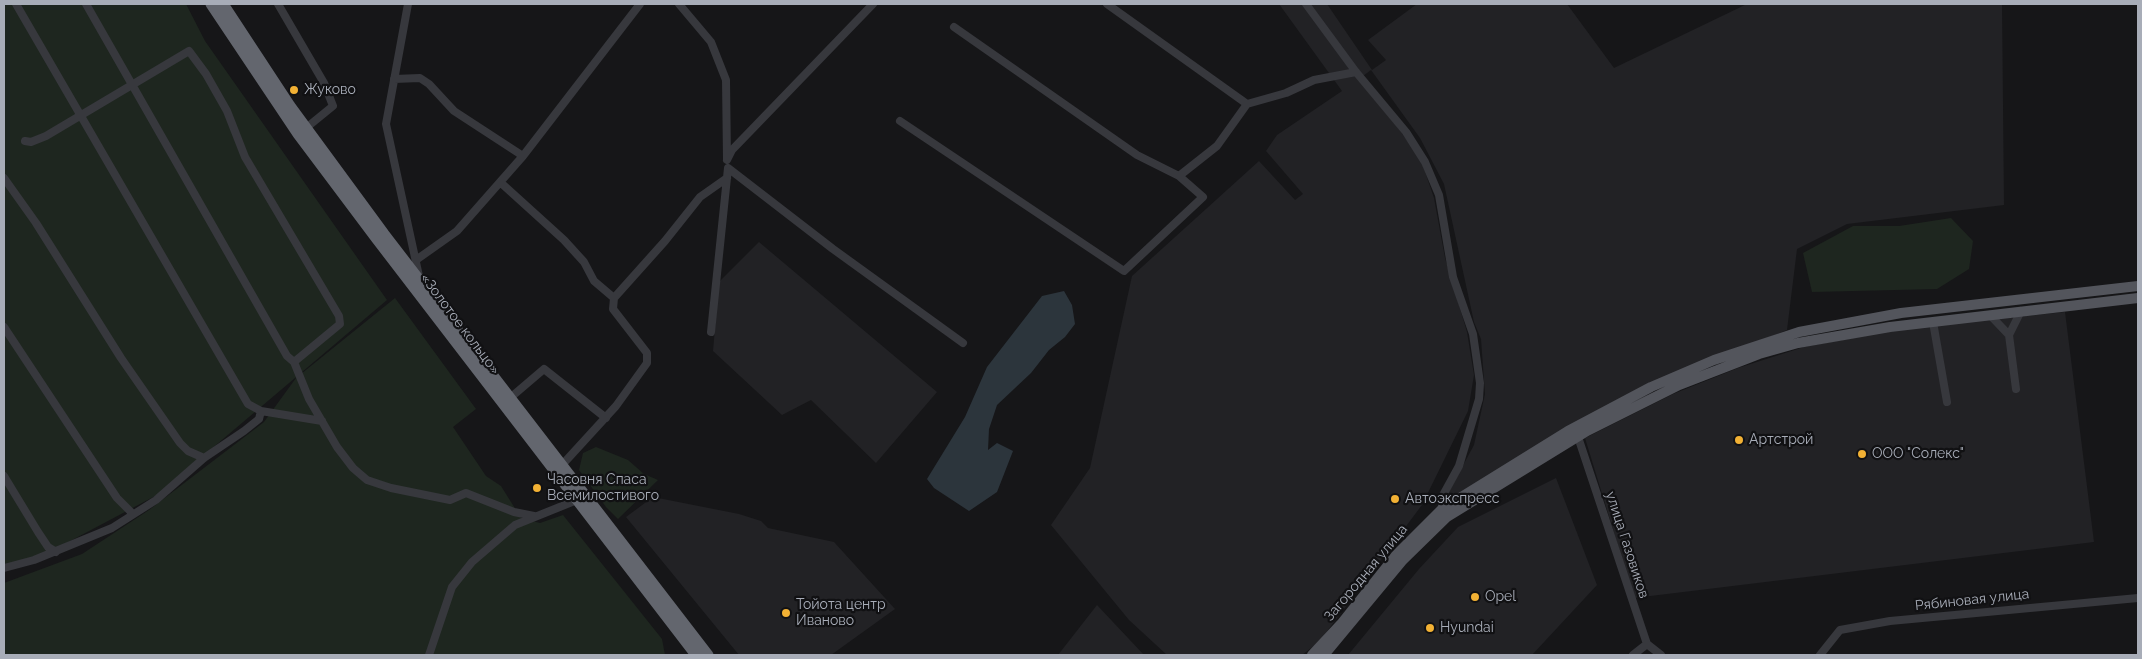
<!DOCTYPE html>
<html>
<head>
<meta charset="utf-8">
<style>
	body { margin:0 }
	#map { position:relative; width:2142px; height:659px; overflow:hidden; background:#161618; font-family:Raleway,sans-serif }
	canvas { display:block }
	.frame { position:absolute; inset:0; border:5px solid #a8adb8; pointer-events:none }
</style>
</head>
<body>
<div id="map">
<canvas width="2142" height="659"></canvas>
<div class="frame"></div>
</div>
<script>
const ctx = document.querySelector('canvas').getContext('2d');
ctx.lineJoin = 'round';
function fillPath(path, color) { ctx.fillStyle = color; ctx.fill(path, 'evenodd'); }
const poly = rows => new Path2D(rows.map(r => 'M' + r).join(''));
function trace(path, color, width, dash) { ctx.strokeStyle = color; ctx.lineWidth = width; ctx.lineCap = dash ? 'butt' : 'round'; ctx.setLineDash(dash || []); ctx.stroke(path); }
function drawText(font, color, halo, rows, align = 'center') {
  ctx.font = font + ' Raleway,sans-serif'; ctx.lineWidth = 4.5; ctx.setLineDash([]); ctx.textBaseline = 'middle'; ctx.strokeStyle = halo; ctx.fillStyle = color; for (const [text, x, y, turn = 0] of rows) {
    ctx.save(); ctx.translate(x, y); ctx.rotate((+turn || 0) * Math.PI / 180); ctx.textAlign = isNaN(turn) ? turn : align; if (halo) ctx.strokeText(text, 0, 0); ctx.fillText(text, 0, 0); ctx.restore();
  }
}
const built = poly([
	[1279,4,1327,4,1372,70,1386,60,1368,40,1417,4,1567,4,1614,68,1747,4,2002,4,2004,205,1847,224,1797,249,1787,330,1638,391,1451,501,1446,497,1474,445,1485,394,1481,339,1474,322,1444,184,1420,138,1371,70,1359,79,1396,125,1421,160,1434,198,1445,258,1467,332,1474,375,1468,411,1422,505,1319,642,1302,655,1167,655,1129,620,1051,525,1090,468,1132,276,1259,161,1295,200,1303,194,1266,151,1277,135,1342,91],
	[759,242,937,392,876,463,811,400,782,415,713,351,719,282],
	[2065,312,2094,542,1634,598,1585,438,1673,394,1738,368,1804,347,1907,328],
	[1556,478,1597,585,1532,655,1348,655,1419,569,1458,527],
	[653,497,739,514,761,521,768,528,834,542,895,609,831,655,739,655,626,517],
	[1097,605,1144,655,1058,655]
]);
const green = poly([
	[4,4,186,4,205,41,387,300,157,495,40,557,4,566],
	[1951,218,1973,241,1969,269,1937,289,1812,292,1803,253,1853,226,1899,226],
	[395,298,476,409,453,427,486,476,501,486,521,518,540,523,563,515,662,639,665,655,4,655,4,583,82,554,149,510,264,422,296,378],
	[596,447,628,460,644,474,658,480,618,519,606,507,579,470,583,453]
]);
const water = poly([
	[1064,291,1072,305,1075,324,1065,337,1049,350,1031,373,997,405,989,429,988,450,997,443,1013,451,997,492,969,511,934,488,927,479,965,417,987,367,1042,296]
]);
const minor = poly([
	[16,4,248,404,261,411,322,421],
	[86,4,287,356,294,362],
	[278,4,324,83,333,106,306,128],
	[408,4,386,124,419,276],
	[679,4,711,42,726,80,727,159],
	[1107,4,1247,104,1286,93,1314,80,1356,72],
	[1306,4,1356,72,1406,132,1425,162,1439,195,1453,277,1473,334,1480,383,1479,399,1459,466,1442,497,1442,509],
	[954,27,1137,155,1179,176],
	[394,79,420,78,429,84,454,111,523,156],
	[900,121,1124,271,1203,197,1179,176,1217,146,1247,104],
	[25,141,31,142,46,136,189,51,206,74,227,111,245,157,339,316,340,324,294,362,309,399,337,447,353,468,367,480,391,488,450,500,466,493,514,512,534,516],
	[727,160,732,150,873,4],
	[4,178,36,223,121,358,180,443,188,451,204,458],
	[500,182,564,240,584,262,594,281,614,298,613,309,647,353,647,363,616,406,562,465],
	[416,260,457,231,523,156,640,4],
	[614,298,665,241,700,197,727,178],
	[1990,315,2009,335,2016,389],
	[1933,322,1947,402],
	[4,327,117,498,133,514],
	[711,332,728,168,833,249,963,343],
	[2009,335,2021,311],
	[510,398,544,369,606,418],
	[1578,437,1647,644,1661,655],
	[4,476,38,532,48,547,56,552],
	[4,568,34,560,112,528,156,500,204,458,244,431,259,419,261,411],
	[429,655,452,587,472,562,515,525,577,500],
	[1633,655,1647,644],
	[1820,655,1840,630,1890,621,2138,598]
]);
const major = poly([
	[1312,655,1341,624,1396,555,1442,509,1568,431,1651,387,1714,360,1799,332,1901,313,2138,286],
	[1324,655,1402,561,1447,517,1587,431,1679,385,1759,354,1798,343,1890,327,2138,298]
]);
const highway = poly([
	[211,4,298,134,376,238,696,655],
	[223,4,290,106,384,234,708,655]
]);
const markers = [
	[294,90,5,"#f2b134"],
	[1739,440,5,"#f2b134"],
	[1862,454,5,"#f2b134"],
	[537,488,5,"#f2b134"],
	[1395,499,5,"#f2b134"],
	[1475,597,5,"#f2b134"],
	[786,613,5,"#f2b134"],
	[1430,628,5,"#f2b134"]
];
const poiNames = [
	["Жуково",304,90],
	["Артстрой",1749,440],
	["ООО \"Солекс\"",1872,454],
	["Часовня Спаса",547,480],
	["Всемилостивого",547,496],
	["Автоэкспресс",1405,499],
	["Opel",1485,597],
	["Тойота центр",796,605],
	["Иваново",796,621],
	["Hyundai",1440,628]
];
const streetNames = [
	["«Золотое кольцо»",460,324,53],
	["улица Газовиков",1627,545,72],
	["Загородная улица",1366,573,-50],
	["Рябиновая улица",1972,600,-6]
];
fillPath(built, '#222225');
fillPath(green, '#1e261f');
fillPath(water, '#2c353c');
trace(minor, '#37383d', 8);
trace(major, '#53555c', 10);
trace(highway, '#63666e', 11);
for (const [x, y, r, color] of markers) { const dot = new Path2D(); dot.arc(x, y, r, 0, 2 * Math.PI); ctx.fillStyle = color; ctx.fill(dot); trace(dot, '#111113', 2); }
drawText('14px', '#a8adb8', '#111113', poiNames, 'left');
drawText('14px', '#a8adb8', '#111113', streetNames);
</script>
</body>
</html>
